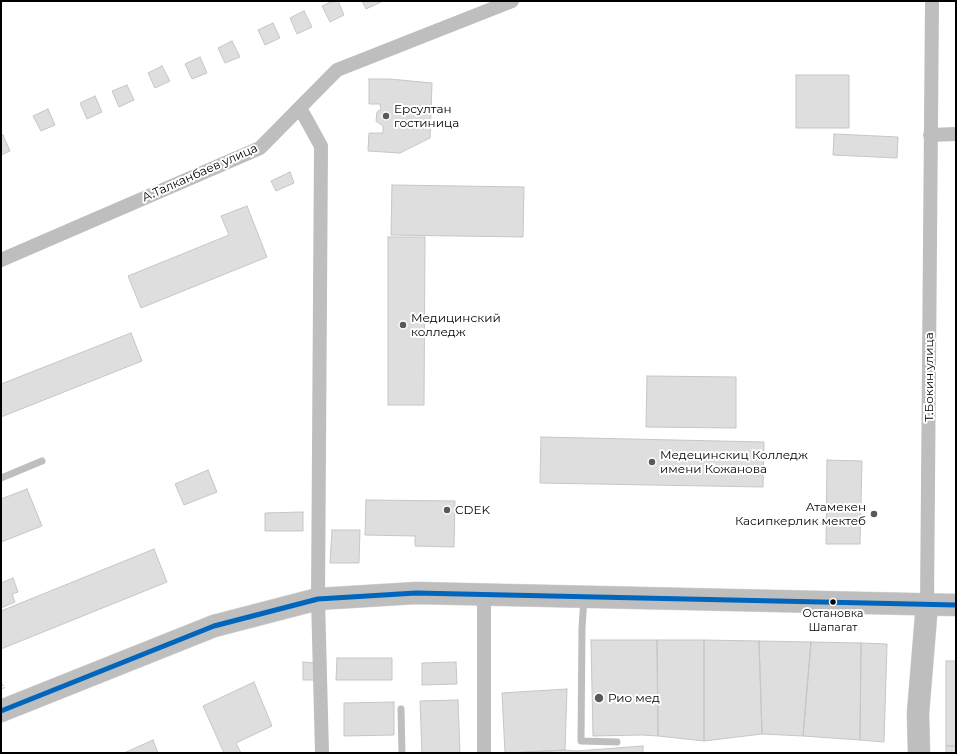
<!DOCTYPE html>
<html>
<head>
<meta charset="utf-8">
<style>
	body { margin:0 }
	#map { position:relative; width:957px; height:754px; overflow:hidden; background:#fff; font-family:Montserrat,sans-serif }
	canvas { display:block }
	.frame { position:absolute; inset:0; border:2px solid #000; pointer-events:none }
</style>
</head>
<body>
<div id="map">
<canvas width="957" height="754"></canvas>
<div class="frame"></div>
</div>
<script>
const ctx = document.querySelector('canvas').getContext('2d');
ctx.lineJoin = 'round';
function fillPath(path, color) { ctx.fillStyle = color; ctx.fill(path, 'evenodd'); }
const poly = rows => new Path2D(rows.map(r => 'M' + r).join(''));
function trace(path, color, width, dash) { ctx.strokeStyle = color; ctx.lineWidth = width; ctx.lineCap = dash ? 'butt' : 'round'; ctx.setLineDash(dash || []); ctx.stroke(path); }
function drawText(font, color, halo, rows, align = 'center') {
  ctx.font = font + ' Montserrat,sans-serif'; ctx.lineWidth = 4; ctx.setLineDash([]); ctx.textBaseline = 'middle'; ctx.strokeStyle = halo; ctx.fillStyle = color; for (const [text, x, y, turn = 0] of rows) {
    ctx.save(); ctx.translate(x, y); ctx.rotate((+turn || 0) * Math.PI / 180); ctx.textAlign = isNaN(turn) ? turn : align; if (halo) ctx.strokeText(text, 0, 0); ctx.fillText(text, 0, 0); ctx.restore();
  }
}
const building = poly([
	[333,1,338,1,344,15,330,22,322,6,333,1],
	[362,1,380,1,381,2,366,9,362,1],
	[304,11,312,27,297,34,290,18,304,11],
	[273,23,280,38,265,45,258,30,273,23],
	[232,41,240,57,225,63,218,48,232,41],
	[200,57,207,73,192,79,185,64,200,57],
	[162,66,170,81,155,88,148,73,162,66],
	[796,75,849,75,849,128,796,128,796,75],
	[369,79,390,79,432,83,430,138,400,153,368,151,369,133,383,133,383,126,376,121,377,112,381,109,380,104,369,104,369,79],
	[127,85,134,100,119,107,112,91,127,85],
	[95,96,102,112,87,119,80,103,95,96],
	[48,109,55,125,41,131,33,116,48,109],
	[834,134,898,137,897,158,833,155,834,134],
	[3,135,10,151,1,155,1,136,3,135],
	[290,172,294,183,276,191,271,181,290,172],
	[392,185,524,187,523,237,391,235,392,185],
	[247,206,267,257,141,308,128,276,229,235,221,216,247,206],
	[388,237,425,237,424,405,388,405,388,237],
	[131,333,142,361,1,417,1,384,131,333],
	[647,376,736,377,736,428,646,427,647,376],
	[541,437,764,442,763,487,540,483,541,437],
	[827,460,862,461,860,544,826,544,827,460],
	[208,470,217,492,184,505,175,484,208,470],
	[27,489,42,526,1,542,1,499,27,489],
	[366,500,455,501,454,547,415,546,415,536,365,535,366,500],
	[303,512,303,531,265,531,265,513,303,512],
	[332,530,360,530,359,563,330,563,332,530],
	[154,549,167,582,1,649,1,611,154,549],
	[13,578,18,592,12,594,15,602,1,608,1,583,13,578],
	[591,640,657,640,658,736,642,735,593,736,591,640],
	[657,640,704,640,704,741,658,736,657,640],
	[704,640,759,641,762,734,704,741,704,640],
	[759,641,811,642,803,736,762,734,759,641],
	[811,642,861,643,860,740,803,736,811,642],
	[861,643,887,644,884,742,860,740,861,643],
	[337,658,392,658,392,680,336,680,337,658],
	[946,661,956,661,956,746,946,746,946,661],
	[303,662,314,663,314,680,303,680,303,662],
	[456,662,457,684,422,685,422,663,456,662],
	[254,682,272,726,236,743,241,753,224,753,203,706,254,682],
	[567,689,565,750,505,753,502,693,567,689],
	[458,700,460,753,422,753,420,701,458,700],
	[394,702,394,735,344,736,344,703,394,702],
	[153,740,158,753,124,753,153,740],
	[643,746,643,753,577,753,577,751,643,746],
	[946,746,956,746,956,753,946,753,946,746],
	[565,750,577,751,577,753,514,753,565,750]
]);
const path = poly([
	[1,682,4,689]
]);
const service = poly([
	[1,478,42,461],
	[584,598,582,628,581,741,617,742],
	[401,709,402,753]
]);
const minor = poly([
	[300,108,321,146,318,599,322,753],
	[930,135,956,134],
	[1,260,260,148,337,70,512,1],
	[484,595,484,753],
	[927,604,932,1]
]);
const primary = poly([
	[1,711,214,626,318,599,416,593,956,605],
	[919,753,918,713,927,604]
]);
const bus1 = poly([
	[1,711,214,626,318,599,416,593,956,605]
]);
const markers = [
	[386,116,4,"#595959"],
	[403,325,4,"#595959"],
	[652,462,4,"#595959"],
	[447,510,4,"#595959"],
	[874,514,4,"#595959"],
	[833,602,3.5,"#000"],
	[599,698,5,"#595959"]
];
const busNames = [
	["Остановка",833,614],
	["Шапагат",833,628]
];
const poiNames = [
	["Ерсултан",394,109],
	["гостиница",394,123],
	["Медицинский",411,318],
	["колледж",411,332],
	["Медецинскиц Колледж",660,455],
	["имени Кожанова",660,469],
	["Атамекен",866,507,"right"],
	["Касипкерлик мектеб",866,521,"right"],
	["CDEK",455,510],
	["Рио мед",608,698]
];
const streetNames = [
	["А.Талканбаев улица",200,173,-24],
	["Т.Бокин улица",929,377,-90]
];
fillPath(building, '#dedede');
trace(building, '#c6c6c6', 1);
trace(primary, '#dbdbdb', 23);
trace(path, '#b9b9b9', 2.5, [1, 2]);
trace(service, '#bebebe', 7);
trace(minor, '#bebebe', 14);
trace(primary, '#bebebe', 22);
trace(bus1, '#0065bd', 5);
for (const [x, y, r, color] of markers) { const dot = new Path2D(); dot.arc(x, y, r, 0, 2 * Math.PI); ctx.fillStyle = color; ctx.fill(dot); trace(dot, '#fff', 1.5); }
drawText('11px', '#000', '#fff', busNames);
drawText('12px', '#000', '#fff', poiNames, 'left');
drawText('12px', '#000', '#fff', streetNames);
</script>
</body>
</html>
